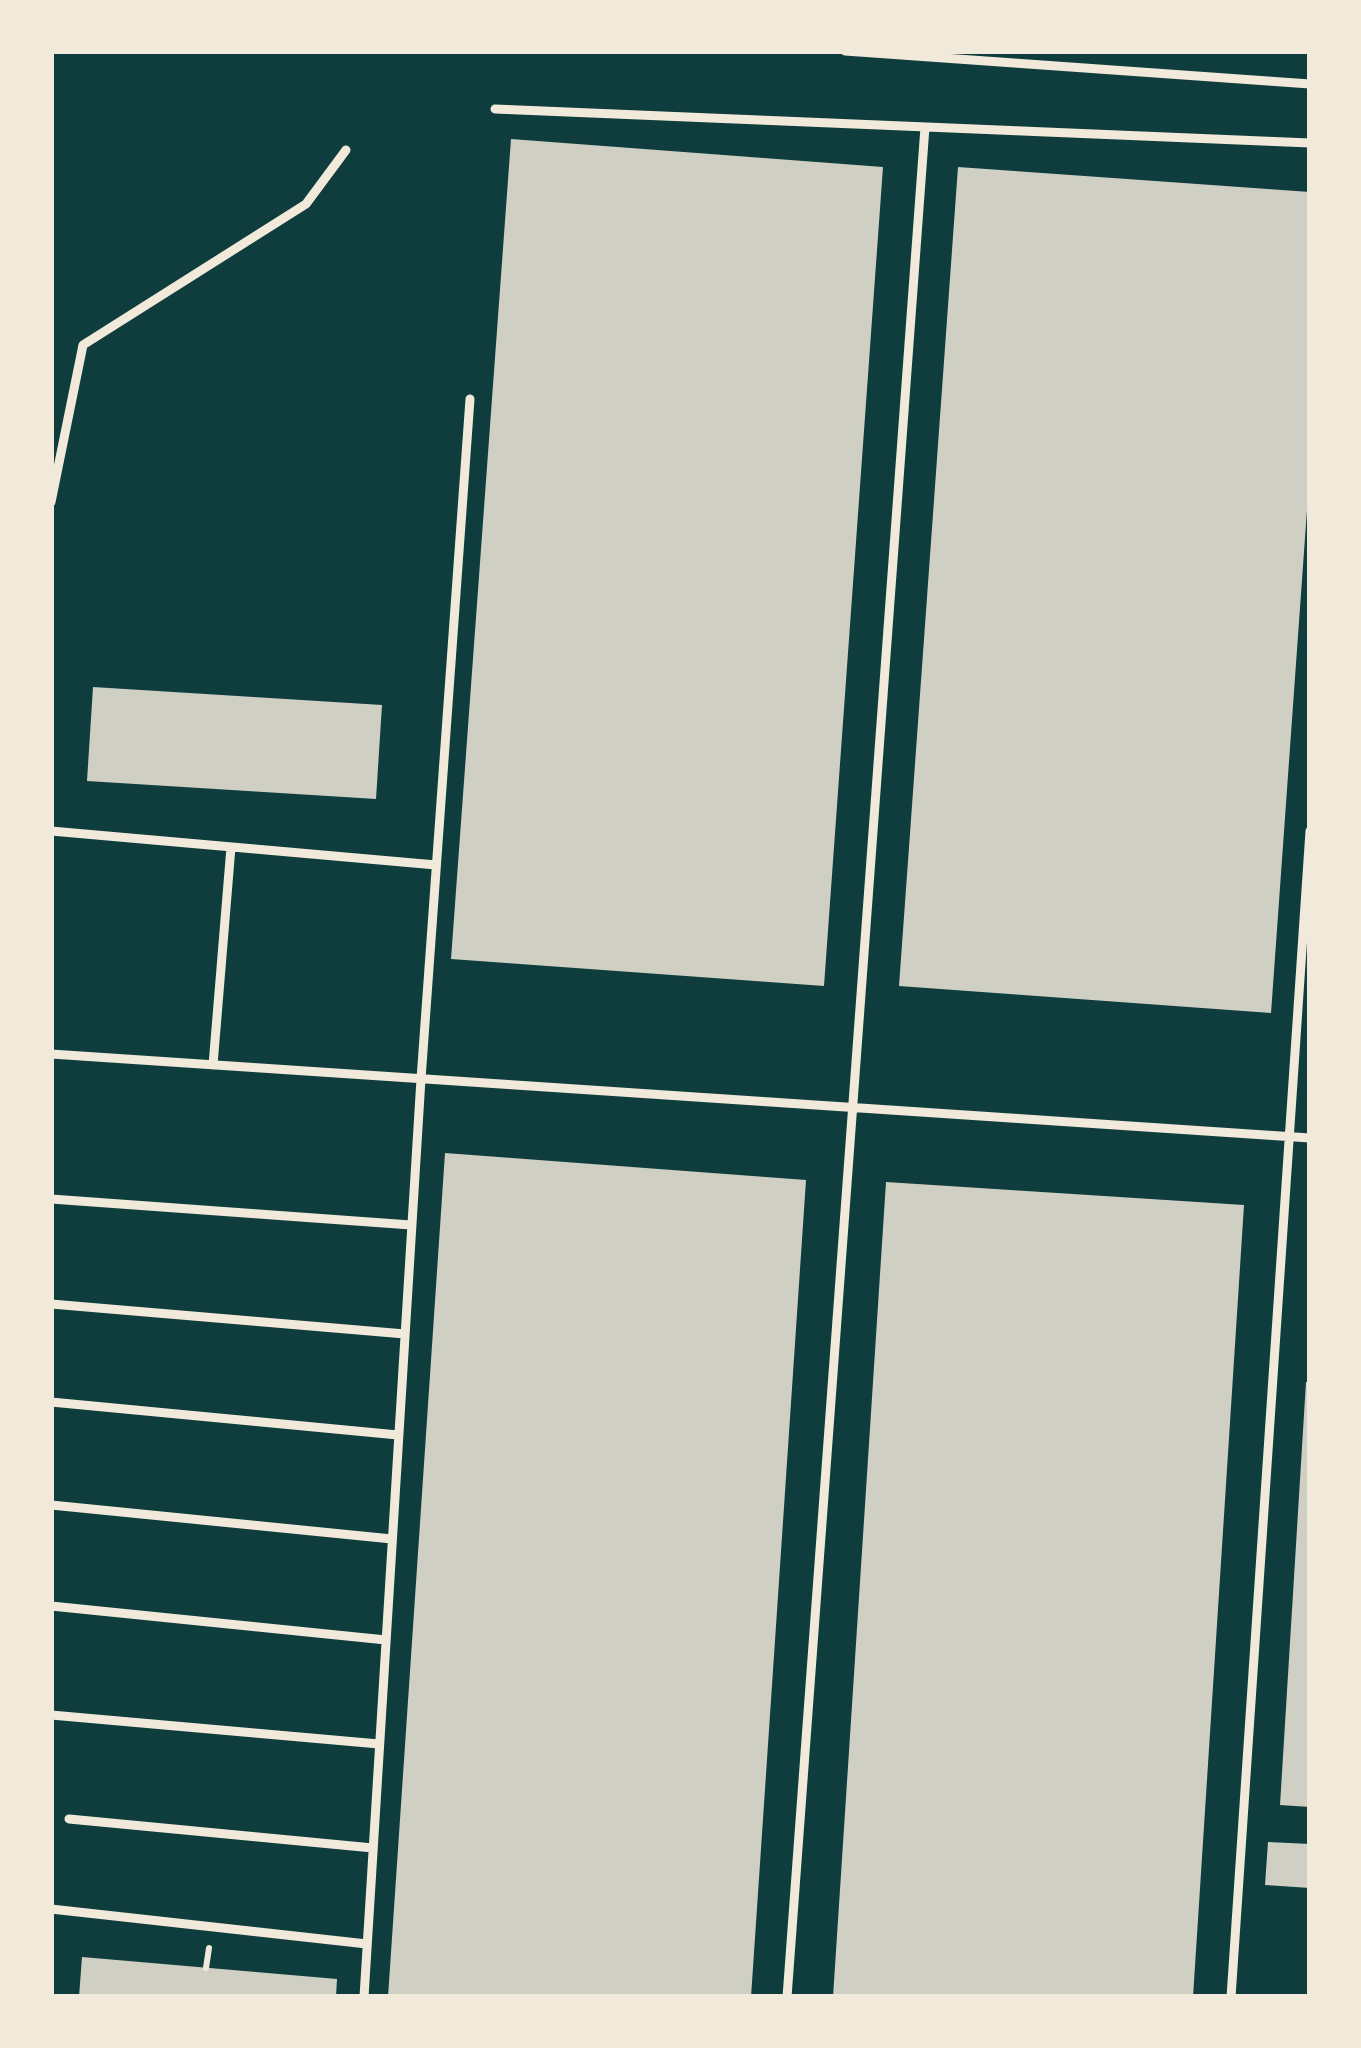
<!DOCTYPE html>
<html>
<head>
<meta charset="utf-8">
<style>
	body { margin:0 }
	#map { position:relative; width:1361px; height:2048px; overflow:hidden; background:#0f3d3e; font-family:Cabin,sans-serif }
	canvas { display:block }
	.frame { position:absolute; inset:0; border:54px solid #f1e9da; pointer-events:none }
</style>
</head>
<body>
<div id="map">
<canvas width="1361" height="2048"></canvas>
<div class="frame"></div>
</div>
<script>
const ctx = document.querySelector('canvas').getContext('2d');
ctx.lineJoin = 'round';
function fillPath(path, color) { ctx.fillStyle = color; ctx.fill(path, 'evenodd'); }
const poly = rows => new Path2D(rows.map(r => 'M' + r).join(''));
function trace(path, color, width, dash) { ctx.strokeStyle = color; ctx.lineWidth = width; ctx.lineCap = dash ? 'butt' : 'round'; ctx.setLineDash(dash || []); ctx.stroke(path); }
const building = poly([
	[511,139,883,167,824,986,451,959],
	[958,167,1310,192,1310,468,1271,1013,899,986],
	[93,687,382,705,376,799,87,781],
	[445,1153,806,1180,751,1997,388,1997],
	[886,1182,1244,1205,1193,1997,833,1997],
	[1306,1382,1310,1382,1310,1807,1280,1805],
	[1268,1842,1310,1844,1310,1888,1265,1885],
	[82,1957,337,1979,336,1997,79,1997]
]);
const path = poly([
	[206,1968,209,1948]
]);
const service = poly([
	[845,51,1310,84],
	[495,109,1310,143],
	[51,502,83,345,306,204,346,150],
	[51,831,436,865],
	[51,1054,1310,1138],
	[213,1065,231,847],
	[51,1199,411,1225],
	[51,1304,405,1334],
	[51,1402,398,1435],
	[51,1505,392,1539],
	[51,1606,386,1640],
	[51,1715,379,1744],
	[69,1819,373,1848],
	[51,1909,367,1944],
	[364,1997,421,1079,470,399],
	[787,1997,925,127],
	[1231,1997,1310,831]
]);
fillPath(building, '#cfcfc3');
trace(path, '#f1e9da', 6);
trace(service, '#f1e9da', 9);
</script>
</body>
</html>
